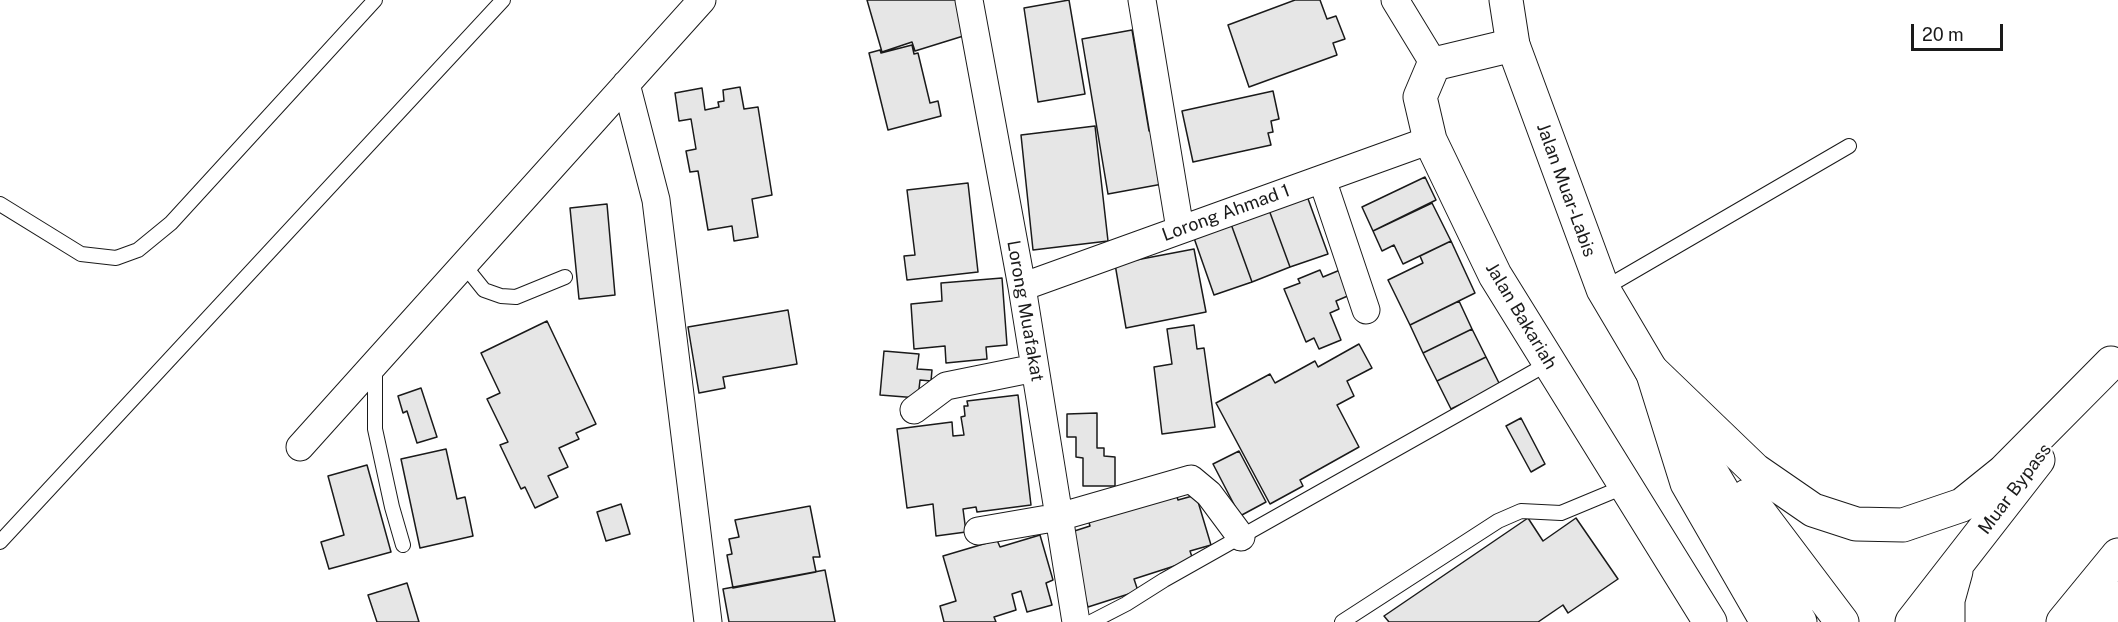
<!DOCTYPE html>
<html>
<head>
<meta charset="utf-8">
<style>
	body { margin:0 }
	#map { position:relative; width:2118px; height:622px; overflow:hidden; background:#fff; font-family:"Public Sans",sans-serif }
	canvas { display:block }
	.scale { position:absolute; left:1911px; top:24px; width:92px; height:27px; box-sizing:border-box; border:3px solid #1a1a1a; border-top:0; padding-left:8px; font-size:18px; line-height:21px; white-space:nowrap; color:#1a1a1a; -webkit-text-stroke:4px #fff; paint-order:stroke }
</style>
</head>
<body>
<div id="map">
<canvas width="2118" height="622"></canvas>
<div class="scale">20 m</div>
</div>
<script>
const ctx = document.querySelector('canvas').getContext('2d');
ctx.lineJoin = 'round';
function fillPath(path, color) { ctx.fillStyle = color; ctx.fill(path, 'evenodd'); }
const poly = rows => new Path2D(rows.map(r => 'M' + r).join(''));
function trace(path, color, width, dash) { ctx.strokeStyle = color; ctx.lineWidth = width; ctx.lineCap = dash ? 'butt' : 'round'; ctx.setLineDash(dash || []); ctx.stroke(path); }
function drawText(font, color, halo, rows, align = 'center') {
  ctx.font = font + ' "Public Sans",sans-serif'; ctx.lineWidth = 4.5; ctx.setLineDash([]); ctx.textBaseline = 'middle'; ctx.strokeStyle = halo; ctx.fillStyle = color; for (const [text, x, y, turn = 0] of rows) {
    ctx.save(); ctx.translate(x, y); ctx.rotate((+turn || 0) * Math.PI / 180); ctx.textAlign = isNaN(turn) ? turn : align; if (halo) ctx.strokeText(text, 0, 0); ctx.fillText(text, 0, 0); ctx.restore();
  }
}
const building = poly([
	[867,0,963,0,973,33,915,51,912,42,882,52,867,0],
	[1069,0,1085,94,1038,102,1024,8,1069,0],
	[1295,0,1320,0,1327,19,1336,16,1345,39,1333,43,1337,55,1249,87,1228,25,1295,0],
	[1132,30,1149,131,1159,130,1168,183,1108,194,1082,39,1132,30],
	[912,45,914,54,918,53,930,103,938,101,941,116,888,130,869,53,880,50,881,53,912,45],
	[740,87,744,109,758,107,772,195,752,199,758,237,734,241,732,226,708,230,698,171,690,172,686,151,696,149,691,119,679,121,675,93,702,88,705,110,719,107,718,102,724,101,723,90,740,87],
	[1273,91,1279,119,1271,121,1273,132,1268,133,1271,145,1193,162,1182,111,1273,91],
	[1095,126,1108,241,1033,250,1021,135,1095,126],
	[1425,177,1436,200,1373,231,1362,207,1425,177],
	[968,183,978,272,907,280,904,256,915,255,907,190,968,183],
	[1307,196,1328,254,1290,267,1269,210,1307,196],
	[1432,203,1451,241,1403,264,1394,245,1382,251,1373,231,1432,203],
	[607,204,615,295,579,299,570,208,607,204],
	[1269,210,1290,267,1252,282,1231,224,1269,210],
	[1231,224,1252,282,1214,295,1194,238,1231,224],
	[1451,241,1475,293,1410,325,1388,280,1423,263,1420,256,1451,241],
	[1194,249,1206,312,1126,328,1115,264,1194,249],
	[1320,270,1323,277,1340,270,1350,295,1336,301,1339,309,1330,313,1341,340,1319,349,1314,338,1306,342,1284,289,1300,283,1298,279,1320,270],
	[1002,278,1007,345,986,347,987,359,946,363,945,346,914,349,911,304,942,301,941,283,1002,278],
	[1459,301,1472,329,1423,353,1410,325,1459,301],
	[788,310,797,364,723,377,725,388,699,393,688,327,788,310],
	[547,321,596,424,576,433,579,439,559,448,568,467,548,476,558,497,535,508,525,487,521,489,500,445,508,442,487,399,500,393,481,353,547,321],
	[1194,325,1197,349,1204,348,1215,427,1162,434,1154,367,1172,364,1167,329,1194,325],
	[1472,329,1486,357,1437,381,1423,353,1472,329],
	[1359,344,1372,368,1347,381,1354,396,1337,405,1359,447,1300,480,1303,486,1270,504,1216,403,1270,374,1275,383,1315,361,1318,367,1359,344],
	[884,351,919,354,917,369,932,370,931,381,920,380,918,398,880,395,884,351],
	[1486,357,1500,385,1451,409,1437,381,1486,357],
	[421,388,437,437,417,443,407,411,403,413,398,396,421,388],
	[1018,395,1031,505,977,512,976,507,963,509,966,532,936,536,933,504,907,508,897,429,952,422,953,436,964,435,961,417,965,416,964,406,968,406,967,401,1018,395],
	[1097,413,1097,448,1104,448,1104,456,1115,457,1115,486,1083,486,1083,458,1076,457,1076,437,1067,437,1067,414,1097,413],
	[1521,418,1545,464,1531,472,1506,426,1521,418],
	[446,449,457,499,465,497,473,536,420,548,401,459,446,449],
	[1239,451,1266,502,1240,516,1213,464,1239,451],
	[367,465,391,552,329,569,321,542,344,535,328,476,367,465],
	[1175,491,1178,500,1196,495,1211,545,1190,551,1193,560,1134,579,1138,591,1088,607,1065,534,1090,526,1088,519,1175,491],
	[621,504,630,534,606,541,597,512,621,504],
	[810,506,820,557,813,557,816,572,733,588,727,555,732,554,729,539,739,537,735,520,810,506],
	[1528,518,1543,541,1576,518,1618,579,1568,613,1563,605,1538,622,1389,622,1384,616,1528,518],
	[1040,535,1053,580,1046,583,1052,605,1027,612,1021,591,1012,594,1016,610,994,617,996,622,944,622,940,606,956,601,943,556,997,540,1000,547,1040,535],
	[825,570,835,622,729,622,723,589,825,570],
	[407,583,419,622,377,622,368,595,407,583]
]);
const service = poly([
	[0,204,81,254,116,258,138,250,171,223,375,0],
	[464,265,484,290,501,296,516,297,565,277],
	[1603,289,1849,146],
	[375,367,375,429,392,507,403,545],
	[0,542,503,0],
	[1091,622,1126,604,1164,580,1549,363],
	[1342,622,1498,521,1521,511,1561,513,1626,486]
]);
const minor = poly([
	[969,0,1022,287,1076,622],
	[1142,0,1180,229],
	[1395,0,1434,64],
	[626,84,656,200,708,622],
	[1322,179,1366,310],
	[1022,287,1430,140],
	[914,410,946,386,1035,368],
	[300,447,702,0],
	[978,531,1059,517,1191,479,1209,494,1241,537]
]);
const tertiary = poly([
	[1513,45,1434,64,1420,97,1430,140,1495,275,1710,622]
]);
const primary = poly([
	[1506,0,1513,45,1603,289,1800,622],
	[1747,496,1842,622]
]);
const trunk = poly([
	[1651,370,1755,470,1813,510,1856,524,1903,525,1962,505,2003,472,2111,363],
	[1653,374,1687,483,1767,622],
	[1912,622,2038,460],
	[1948,622,1948,600,1956,571],
	[2063,622,2118,555],
	[2099,622,2118,598]
]);
const streetNames = [
	["Jalan Muar-Labis",1566,190,70],
	["Lorong Ahmad 1",1226,213,-20],
	["Lorong Muafakat",1025,311,80],
	["Jalan Bakariah",1521,316,59],
	["Muar Bypass",2015,489,-53]
];
fillPath(building, '#e6e6e6');
trace(building, '#1a1a1a', 1.5);
trace(service, '#1a1a1a', 16);
trace(minor, '#1a1a1a', 29);
trace(tertiary, '#1a1a1a', 35);
trace(primary, '#1a1a1a', 35);
trace(trunk, '#1a1a1a', 35);
trace(service, '#fff', 14);
trace(minor, '#fff', 27);
trace(tertiary, '#fff', 33);
trace(primary, '#fff', 33);
trace(trunk, '#fff', 33);
drawText('18px', '#1a1a1a', '#fff', streetNames);
</script>
</body>
</html>
